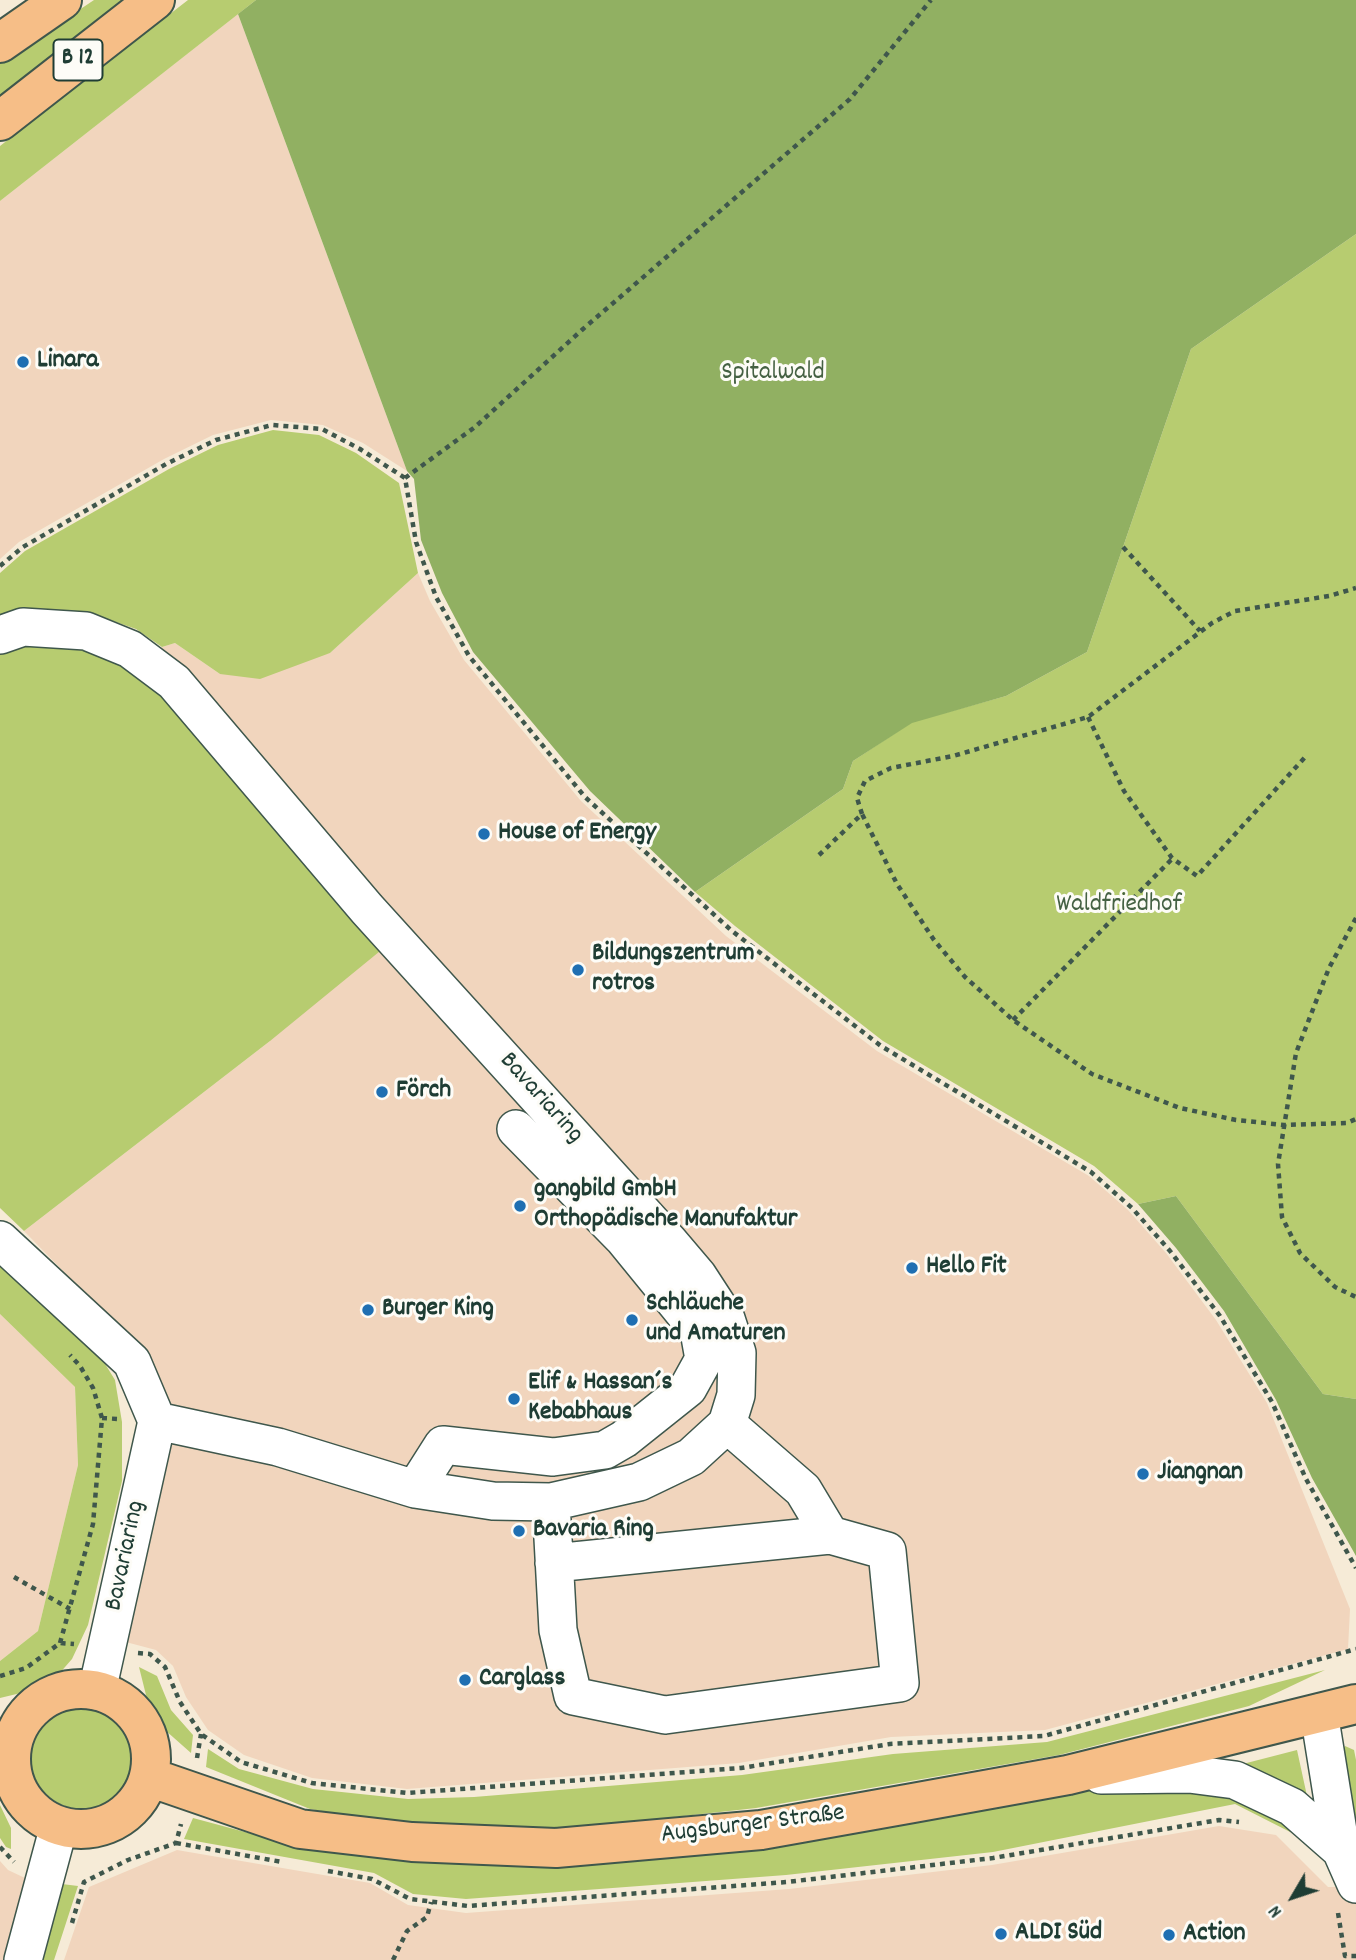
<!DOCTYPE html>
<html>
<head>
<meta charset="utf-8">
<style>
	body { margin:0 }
	#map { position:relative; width:1356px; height:1960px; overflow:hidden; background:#f6ebd7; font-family:Dekko,sans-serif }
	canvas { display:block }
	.north { position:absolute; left:1258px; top:1862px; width:70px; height:70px; -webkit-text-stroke:5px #fdfcf7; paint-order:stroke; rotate:231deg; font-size:19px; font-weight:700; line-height:28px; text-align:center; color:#1f3d34 }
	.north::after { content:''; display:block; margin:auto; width:24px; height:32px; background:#1f3d34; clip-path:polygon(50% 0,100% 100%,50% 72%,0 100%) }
</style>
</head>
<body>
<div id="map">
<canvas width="1356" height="1960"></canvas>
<div class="north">N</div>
</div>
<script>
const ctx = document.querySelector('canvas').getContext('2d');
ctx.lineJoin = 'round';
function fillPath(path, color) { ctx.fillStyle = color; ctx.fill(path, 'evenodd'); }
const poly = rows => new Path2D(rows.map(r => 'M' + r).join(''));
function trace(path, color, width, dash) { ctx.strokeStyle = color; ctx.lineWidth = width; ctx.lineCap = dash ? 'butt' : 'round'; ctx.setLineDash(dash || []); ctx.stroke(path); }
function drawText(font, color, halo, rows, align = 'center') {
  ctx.font = font + ' Dekko,sans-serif'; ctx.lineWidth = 6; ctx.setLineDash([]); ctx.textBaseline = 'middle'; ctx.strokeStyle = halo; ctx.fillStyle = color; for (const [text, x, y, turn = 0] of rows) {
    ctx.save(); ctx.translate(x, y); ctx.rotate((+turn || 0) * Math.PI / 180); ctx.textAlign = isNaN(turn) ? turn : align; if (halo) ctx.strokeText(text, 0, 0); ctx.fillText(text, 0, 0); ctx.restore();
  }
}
const built = poly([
	[238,14,407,471,363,443,323,425,271,420,213,435,164,459,19,542,0,559,0,201],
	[418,573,430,601,464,660,581,801,726,936,877,1051,1089,1176,1128,1210,1166,1253,1216,1320,1267,1403,1350,1609,1348,1649,1045,1730,891,1737,739,1763,407,1789,312,1778,244,1755,208,1730,186,1697,173,1666,156,1650,122,1641,173,1428,142,1352,24,1231,270,1041,137,669,162,647,175,643,220,674,330,653],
	[0,1314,75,1387,78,1465,38,1631,0,1661],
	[1219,1826,1276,1835,1328,1887,1356,1887,1356,1960,64,1960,89,1887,177,1850,370,1883,408,1905,466,1913,789,1889,992,1865],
	[0,1861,8,1870,25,1878,6,1960,0,1960]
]);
const green = poly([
	[94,0,130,0,0,100,0,63],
	[188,0,256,0,0,201,0,146],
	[1356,234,1356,1399,1323,1394,1176,1196,1138,1204,1094,1166,883,1041,735,926,695,892,843,789,853,761,912,722,1006,696,1087,652,1191,349],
	[273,430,319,435,356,453,399,483,418,573,330,653,260,679,220,674,175,643,162,647,136,629,90,613,20,609,0,616,0,573,25,551,169,469,218,445],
	[27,643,80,646,121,661,163,689,385,947,270,1041,24,1231,0,1208,0,653],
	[0,1264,99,1354,115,1380,122,1422,122,1481,88,1625,72,1659,58,1675,29,1691,0,1698,0,1661,38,1631,78,1465,75,1387,0,1314],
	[139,1667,157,1676,171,1710,193,1735,191,1753,165,1730,147,1699],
	[1325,1670,1249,1706,1059,1755,756,1808,557,1830,415,1828,310,1809,206,1767,208,1749,239,1769,313,1789,408,1799,474,1797,742,1775,893,1754,1047,1742],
	'31 1758a51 51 0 1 1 102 0a51 51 0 1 1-102 0Z',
	[1345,1746,1354,1750,1356,1760,1356,1846,1336,1760],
	[1297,1750,1307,1796,1279,1779,1235,1766],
	[1073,1789,1187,1792,1238,1797,1283,1816,1302,1838,1235,1804,993,1852,786,1875,466,1899,413,1894,374,1873,184,1839,193,1818,297,1846,412,1858],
	[0,1805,11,1828,11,1849,6,1847,0,1838],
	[62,1884,78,1886,54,1960,40,1960]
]);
const forest = poly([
	[256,0,1356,0,1356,234,1191,349,1087,652,1006,696,912,723,853,761,843,789,695,892,590,791,473,652,442,593,421,540,414,479,407,471,238,14],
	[1176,1196,1323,1394,1356,1399,1356,1556,1312,1478,1276,1400,1224,1311,1176,1248,1138,1204]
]);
const path = poly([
	[405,478,475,427,583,329,850,99,931,0],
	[1123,547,1200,631],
	[0,566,23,547,166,464,216,440,272,425,322,429,360,449,405,478,416,542,436,597,469,656,585,797,732,931,881,1046,1091,1172,1132,1208,1170,1251,1220,1316,1272,1402,1306,1479,1356,1568],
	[1088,717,1124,791,1172,858,1197,876,1307,755],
	[862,814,857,798,865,781,891,768,953,756,1088,717,1212,623,1235,611,1329,596,1356,588],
	[819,855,862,814,897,884,934,940,965,977,1013,1020,1092,1074,1180,1108,1236,1120,1284,1125,1347,1123,1356,1119],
	[1356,918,1329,968,1296,1053,1278,1164,1282,1217,1300,1253,1335,1287,1356,1297],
	[1013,1020,1172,859],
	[102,1418,118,1419],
	[14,1577,70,1609],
	[60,1643,93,1524,102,1418,93,1388,80,1366,70,1355],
	[138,1653,150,1654,165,1667,180,1702,201,1734,241,1762,312,1783,407,1793,741,1768,890,1744,1044,1736,1356,1649],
	[0,1676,26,1668,60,1643,74,1644],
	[197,1758,201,1734],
	[176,1843,282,1862],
	[0,1847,14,1862],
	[328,1871,372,1879,410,1899,468,1906,787,1882,993,1858,1219,1820,1239,1822],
	[1338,1913,1345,1956,1356,1956],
	[72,1923,84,1882,128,1860,176,1843,181,1824],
	[393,1960,407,1931,427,1917,431,1902]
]);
const minor = poly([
	[0,635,23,627,86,631,130,649,174,682,367,909,670,1243,698,1276,726,1319,737,1353,736,1395,727,1424,691,1457,639,1482,551,1502,493,1501,415,1489,278,1447,157,1421],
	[0,1240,132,1362,157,1421,97,1691],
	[727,1424,803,1490,830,1535],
	[415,1489,443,1445,553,1457,605,1450,624,1439,688,1388,704,1359,699,1331,624,1239,516,1129],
	[551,1502,558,1630,573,1696,665,1715,900,1683,887,1551,830,1535,554,1563],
	[1319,1713,1341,1850,1356,1884],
	[1101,1775,1189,1774,1235,1780,1292,1807,1341,1850],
	[23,1960,59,1826]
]);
const major = poly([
	[0,121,155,0],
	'11 1759a70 70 0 1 1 140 0a70 70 0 1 1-140 0Z',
	[149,1777,300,1829,412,1842,556,1848,761,1830,913,1803,1068,1775,1356,1704]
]);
const highway = poly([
	[0,43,62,0]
]);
const markers = [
	[23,362,7,"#1f6fb2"],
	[484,834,7,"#1f6fb2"],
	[578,970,7,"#1f6fb2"],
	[382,1092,7,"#1f6fb2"],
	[520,1206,7,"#1f6fb2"],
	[912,1268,7,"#1f6fb2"],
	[368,1310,7,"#1f6fb2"],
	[632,1320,7,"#1f6fb2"],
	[514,1399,7,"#1f6fb2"],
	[1143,1474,7,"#1f6fb2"],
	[519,1531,7,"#1f6fb2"],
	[465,1680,7,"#1f6fb2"],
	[1001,1934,7,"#1f6fb2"],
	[1169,1935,7,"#1f6fb2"]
];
const shields = [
	[78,60,49]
];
const shieldNames = [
	["B 12",78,60]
];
const poiNames = [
	["Linara",37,362],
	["House of Energy",498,834],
	["Bildungszentrum",592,955],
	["rotros",592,985],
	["Förch",396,1092],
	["gangbild GmbH",534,1191],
	["Orthopädische Manufaktur",534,1221],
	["Hello Fit",926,1268],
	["Schläuche",646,1305],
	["und Amaturen",646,1335],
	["Burger King",382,1310],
	["Elif & Hassan´s",528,1384],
	["Kebabhaus",528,1414],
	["Jiangnan",1157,1474],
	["Bavaria Ring",533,1531],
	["Carglass",479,1680],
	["ALDI Süd",1015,1934],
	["Action",1183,1935]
];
const parkNames = [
	["Spitalwald",773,374],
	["Waldfriedhof",1119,906]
];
const streetNames = [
	["Bavariaring",540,1099,48],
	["Bavariaring",127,1556,-78],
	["Augsburger Straße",753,1826,-7]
];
fillPath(built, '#f1d5bd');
fillPath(green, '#b7cc70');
fillPath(forest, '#91b062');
trace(minor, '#3f574c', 40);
trace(major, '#3f574c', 42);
trace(highway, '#3f574c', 42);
trace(path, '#3f574c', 4.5, [5, 5]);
trace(minor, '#fff', 37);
trace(major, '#f6be87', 38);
trace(highway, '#f6be87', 38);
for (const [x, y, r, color] of markers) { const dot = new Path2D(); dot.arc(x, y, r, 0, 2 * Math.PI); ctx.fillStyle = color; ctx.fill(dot); trace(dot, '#fdfcf7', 2.5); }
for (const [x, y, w] of shields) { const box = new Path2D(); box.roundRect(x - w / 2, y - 20.5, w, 41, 5); ctx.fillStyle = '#fdfcf7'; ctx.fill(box); trace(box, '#1f3d34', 2); }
drawText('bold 24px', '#1f3d34', null, shieldNames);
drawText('bold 26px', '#1f3d34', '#fdfcf7', poiNames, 'left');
drawText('26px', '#456143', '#fdfcf7', parkNames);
drawText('26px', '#1f3d34', '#fdfcf7', streetNames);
</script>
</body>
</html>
